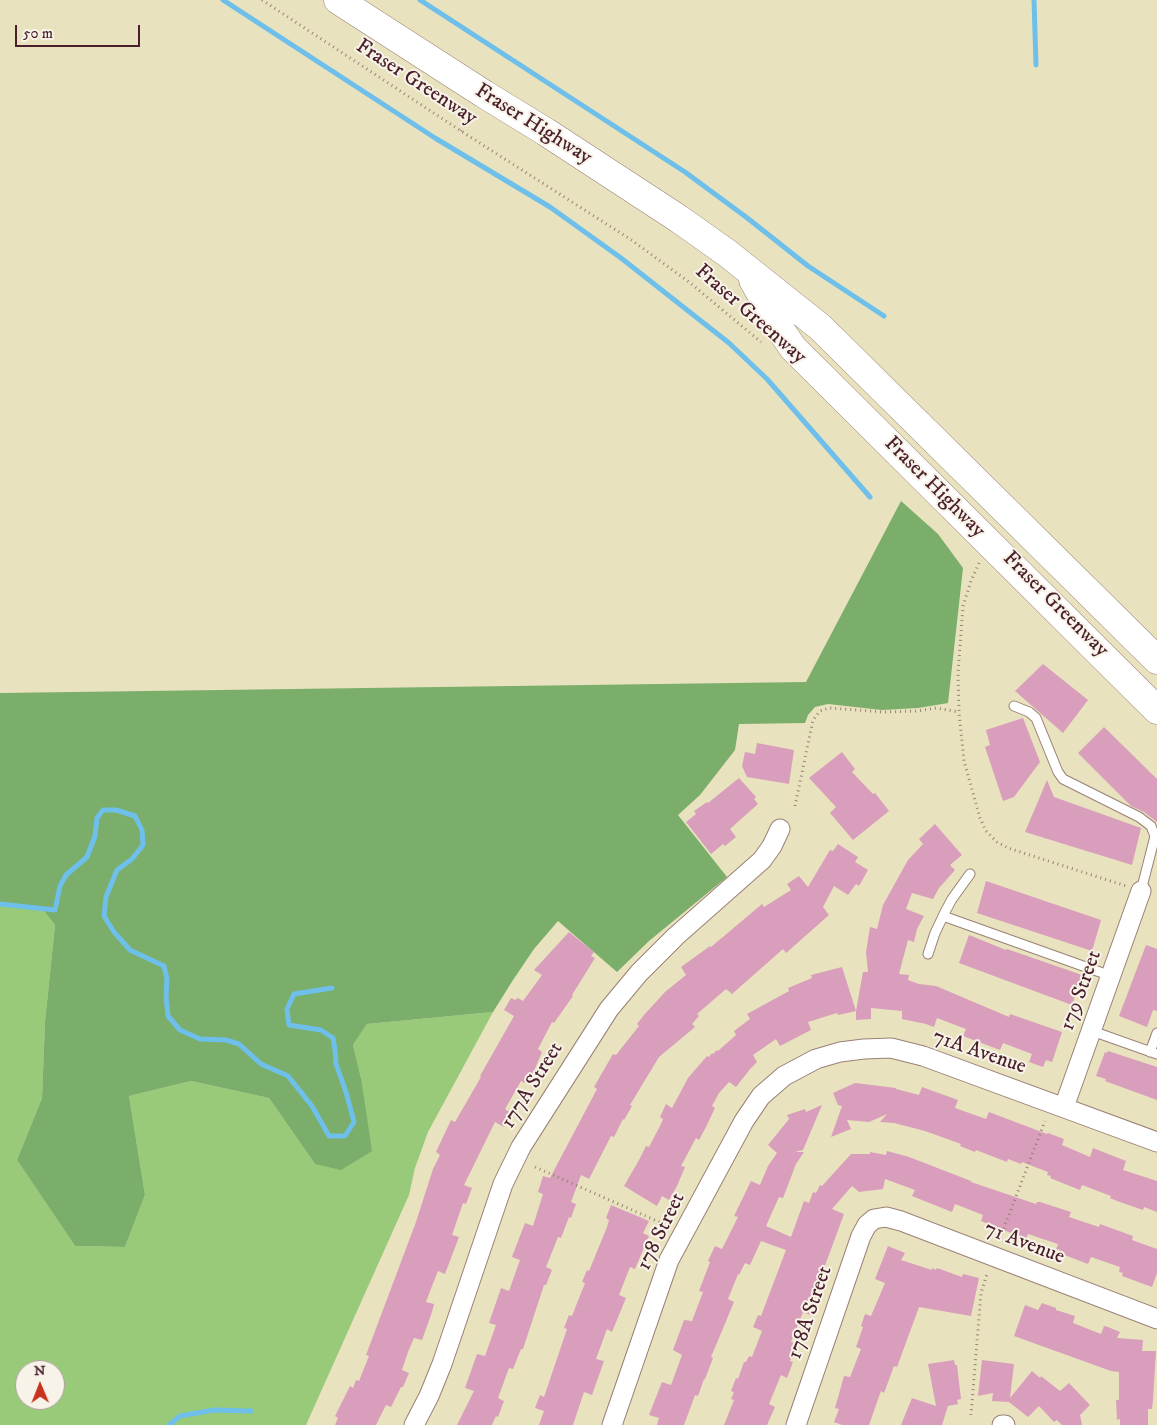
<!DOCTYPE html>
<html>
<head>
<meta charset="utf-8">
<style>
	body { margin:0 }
	#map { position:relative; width:1157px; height:1425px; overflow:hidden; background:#e9e2bf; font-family:"IM FELL DW Pica",serif }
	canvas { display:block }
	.north { position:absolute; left:15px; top:1360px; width:50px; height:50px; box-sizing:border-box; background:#f7f3e8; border:1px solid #b29e9c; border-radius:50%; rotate:359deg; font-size:14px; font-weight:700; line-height:20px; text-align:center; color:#4a1f2b }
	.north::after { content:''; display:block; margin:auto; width:18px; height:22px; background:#c8321e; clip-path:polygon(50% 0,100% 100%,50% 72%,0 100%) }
	.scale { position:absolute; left:15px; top:25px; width:125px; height:22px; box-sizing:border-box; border:2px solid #4a1f2b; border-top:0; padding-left:6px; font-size:15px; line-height:18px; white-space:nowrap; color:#4a1f2b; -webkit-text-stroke:4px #f7f3e8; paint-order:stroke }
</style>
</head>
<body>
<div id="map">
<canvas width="1157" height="1425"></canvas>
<div class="north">N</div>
<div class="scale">50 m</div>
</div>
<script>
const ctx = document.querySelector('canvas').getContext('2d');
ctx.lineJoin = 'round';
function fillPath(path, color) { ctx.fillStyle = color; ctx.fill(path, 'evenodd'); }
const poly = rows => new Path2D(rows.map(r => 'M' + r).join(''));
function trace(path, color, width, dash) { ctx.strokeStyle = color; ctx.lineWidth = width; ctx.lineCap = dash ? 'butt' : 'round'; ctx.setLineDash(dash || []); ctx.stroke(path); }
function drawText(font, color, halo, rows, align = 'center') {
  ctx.font = font + ' "IM FELL DW Pica",serif'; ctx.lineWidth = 4; ctx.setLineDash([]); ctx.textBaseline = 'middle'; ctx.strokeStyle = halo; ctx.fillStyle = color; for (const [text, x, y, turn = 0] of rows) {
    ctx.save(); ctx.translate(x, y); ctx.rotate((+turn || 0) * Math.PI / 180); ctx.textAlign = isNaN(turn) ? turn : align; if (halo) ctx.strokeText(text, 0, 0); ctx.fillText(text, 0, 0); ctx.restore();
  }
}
const green = poly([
	[0,905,14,907,41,907,55,925,45,1022,42,1098,17,1160,75,1246,125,1247,145,1195,129,1096,191,1081,269,1098,315,1164,361,1078,353,1045,367,1024,493,1012,428,1132,415,1168,409,1195,306,1425,0,1425],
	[25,1370,55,1370,55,1400,25,1400]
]);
const forest = poly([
	[901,501,938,534,963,568,948,703,918,708,882,710,828,704,815,707,808,715,805,723,739,724,735,750,700,795,678,815,727,877,649,941,617,972,558,921,534,949,513,980,493,1012,367,1024,353,1045,361,1078,372,1151,341,1170,315,1164,269,1098,191,1081,129,1096,145,1195,125,1247,75,1246,17,1160,42,1098,45,1022,55,925,41,907,14,907,0,905,0,693,806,682]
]);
const stream = poly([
	[223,0,435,138,550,207,621,258,729,343,767,379,870,497],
	[420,0,685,172,746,217,808,266,884,316],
	[1034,0,1036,65],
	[0,904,55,910,60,886,66,875,87,857,95,836,97,818,103,810,116,810,135,816,142,830,143,845,132,859,117,870,106,897,104,916,114,932,130,950,164,966,167,979,166,996,168,1016,180,1030,200,1039,226,1040,239,1044,261,1064,288,1076,312,1106,329,1136,345,1136,354,1122,346,1092,336,1064,335,1050,333,1038,321,1030,289,1025,287,1009,294,994,332,988],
	[169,1425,180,1416,214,1410,251,1411]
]);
const building = poly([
	[1043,664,1088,700,1063,733,1015,691],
	[1023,718,1040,762,1014,797,1003,801,985,747,990,745,986,730],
	[1104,727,1157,779,1157,822,1144,812,1131,806,1078,753],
	[757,743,794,750,789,784,747,777,742,766,745,752,755,754],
	[842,752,855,769,852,772,873,794,875,793,889,811,853,840,830,813,836,807,809,778],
	[739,778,756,797,754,799,758,804,730,829,736,837,725,846,723,844,711,854,686,822,696,814,694,811,707,802,708,803],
	[1047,780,1054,797,1141,828,1132,865,1025,832],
	[935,824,962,855,950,865,955,870,939,888,933,899,912,893,906,909,924,916,917,929,914,942,908,940,899,974,909,975,908,980,919,984,936,986,1009,1017,1010,1014,1062,1032,1052,1062,1046,1060,1043,1067,1029,1062,1032,1054,1003,1043,1000,1050,963,1036,966,1029,937,1018,934,1027,926,1024,902,1019,902,1011,871,1008,871,1019,856,1020,856,1011,863,972,868,972,866,952,870,927,877,929,883,905,908,860,923,844,919,839],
	[838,844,858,857,855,862,868,870,859,886,856,884,848,895,834,886,823,907,829,915,786,953,783,949,732,994,726,989,697,1014,699,1016,692,1024,695,1027,659,1057,630,1105,632,1106,624,1120,623,1119,614,1137,611,1136,589,1179,581,1175,571,1202,576,1204,571,1218,569,1217,561,1238,558,1237,546,1267,552,1270,546,1285,544,1285,523,1349,521,1349,513,1369,509,1368,498,1398,504,1401,498,1417,496,1416,492,1425,457,1425,474,1391,465,1388,477,1354,485,1356,496,1325,489,1323,501,1288,509,1291,520,1260,512,1257,513,1254,525,1223,533,1226,543,1194,538,1192,543,1176,550,1178,597,1089,594,1087,613,1054,616,1055,639,1026,637,1024,644,1015,665,992,686,975,681,967,710,946,711,947,762,904,764,907,791,890,787,884,799,876,808,887,830,850,833,851],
	[986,881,1101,920,1092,951,977,913],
	[569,932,594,952,591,956,595,958,572,995,573,996,554,1023,552,1022,538,1049,542,1052,534,1071,527,1084,521,1081,505,1109,512,1114,504,1127,495,1122,464,1185,472,1188,466,1204,463,1203,452,1235,459,1237,445,1274,438,1271,432,1286,426,1302,434,1304,432,1312,422,1340,414,1338,408,1352,402,1370,409,1373,403,1387,401,1387,391,1407,386,1405,376,1425,335,1425,338,1418,335,1416,350,1386,353,1388,356,1380,359,1381,369,1356,366,1355,416,1222,433,1169,440,1155,436,1152,444,1135,451,1120,455,1122,481,1077,480,1076,514,1016,504,1010,511,998,515,1000,518,998,523,1001,542,975,534,970],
	[969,935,1006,950,1007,949,1082,975,1072,1005,959,963],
	[1146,945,1157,949,1157,1011,1153,1010,1147,1027,1119,1016],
	[842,967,856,1011,838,1015,837,1013,808,1022,811,1030,780,1046,776,1039,753,1055,757,1062,751,1068,736,1087,729,1082,719,1093,712,1106,715,1108,706,1127,699,1140,696,1138,681,1166,685,1167,677,1186,669,1200,662,1196,657,1206,624,1186,639,1160,646,1146,649,1147,660,1126,663,1119,660,1117,666,1104,672,1108,688,1078,707,1056,709,1057,712,1053,713,1054,717,1050,718,1051,736,1035,734,1031,750,1019,747,1014,789,991,788,988,812,978,811,975],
	[1108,1051,1157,1067,1157,1100,1105,1081,1106,1079,1096,1076,1105,1052,1107,1053],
	[855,1083,896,1088,896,1089,919,1095,922,1087,958,1100,955,1108,986,1119,989,1112,1047,1134,1048,1133,1064,1139,1062,1145,1090,1157,1093,1148,1126,1161,1123,1170,1157,1181,1157,1212,1144,1207,1143,1210,1117,1201,1110,1198,1111,1196,1082,1185,1080,1190,1050,1178,1051,1176,1047,1175,1048,1172,1022,1162,1021,1164,1008,1159,1007,1162,976,1150,975,1152,960,1146,961,1144,925,1131,894,1123,880,1122,887,1114,869,1122,847,1120,851,1129,831,1137,842,1106,838,1105,833,1093],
	[822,1105,803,1150,795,1152,804,1152,796,1164,783,1198,779,1197,766,1226,791,1237,804,1201,809,1203,813,1192,816,1193,820,1185,822,1186,851,1154,870,1154,870,1152,886,1155,887,1151,909,1157,971,1181,971,1182,1036,1204,1037,1202,1040,1202,1071,1212,1069,1217,1099,1227,1100,1224,1133,1236,1132,1240,1157,1249,1157,1273,1152,1287,1122,1276,1123,1273,1119,1272,1120,1267,1091,1257,1088,1264,1059,1253,1060,1250,1056,1249,1058,1244,1028,1234,1025,1241,1010,1236,1011,1233,981,1221,983,1215,955,1204,952,1212,912,1196,915,1190,885,1179,883,1189,859,1192,852,1186,832,1209,844,1214,813,1298,816,1300,810,1315,803,1312,791,1342,797,1344,790,1361,793,1362,787,1378,781,1375,769,1404,775,1407,767,1425,724,1425,734,1400,731,1399,734,1392,731,1391,736,1378,738,1379,744,1362,746,1362,749,1356,752,1357,762,1331,753,1327,758,1315,761,1316,786,1250,761,1241,750,1265,745,1263,739,1275,738,1274,728,1299,734,1302,711,1357,713,1358,705,1379,704,1379,698,1396,695,1395,684,1425,657,1425,659,1418,649,1415,662,1382,671,1385,682,1355,673,1350,684,1320,692,1321,703,1292,699,1291,710,1262,708,1261,715,1246,722,1249,738,1217,734,1216,751,1181,760,1185,768,1166,777,1153,768,1145,789,1119,787,1115,805,1109,806,1112],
	[611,1205,649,1221,643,1233,649,1236,635,1269,630,1267,619,1295,626,1298,612,1332,607,1329,596,1359,604,1361,592,1395,584,1392,573,1425,539,1425,544,1411,535,1408,540,1395,544,1397,567,1329,564,1328,569,1315,572,1316,585,1283,582,1282,587,1270,589,1271,607,1227,609,1220,606,1218],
	[888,1246,905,1253,901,1260,932,1270,932,1268,936,1270,937,1268,962,1277,963,1274,979,1278,971,1316,919,1307,897,1367,894,1366,884,1393,881,1391,869,1425,842,1425,834,1422,839,1409,835,1408,844,1376,850,1377,861,1349,856,1347,863,1327,861,1326,865,1314,871,1316,885,1283,875,1279],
	[1042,1303,1056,1308,1056,1310,1075,1316,1073,1323,1101,1334,1104,1326,1108,1327,1120,1332,1117,1338,1143,1340,1142,1351,1156,1351,1153,1400,1152,1409,1148,1409,1148,1425,1120,1425,1120,1419,1117,1420,1116,1400,1119,1400,1119,1372,1111,1371,1014,1336,1025,1305,1038,1310],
	[954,1360,955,1365,957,1365,961,1399,957,1400,958,1404,948,1406,942,1425,901,1425,912,1398,936,1406,928,1364],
	[982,1360,1014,1364,1010,1398,1032,1371,1040,1378,1041,1376,1060,1391,1069,1383,1090,1405,1080,1415,1082,1425,1062,1425,1057,1420,1054,1422,1039,1406,1028,1417,1009,1402,992,1401,993,1393,978,1396]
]);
const path = poly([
	[262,0,461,131,630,239,689,282,761,342],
	[461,131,472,112],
	[979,563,971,581,963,606,958,673,959,712,964,761,980,818,986,831,997,842,1008,848,1126,886],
	[795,806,813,720,820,711,829,708,885,712,916,711,936,708,959,712],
	[535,1167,666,1225],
	[1000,1238,1045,1121],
	[971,1415,981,1293,987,1274]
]);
const service = poly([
	[1014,706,1029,712,1036,718,1058,772,1063,779,1139,817,1151,826,1155,836,1141,891],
	[943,916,1111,976],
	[928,954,935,933,945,912,952,899,970,874],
	[1092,1031,1157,1054],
	[1150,1052,1157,1033]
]);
const minor = poly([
	[1064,1107,1141,891],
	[414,1425,429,1396,442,1364,503,1184,521,1147,609,1009,639,973,676,936,762,860,772,846,780,829],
	[612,1425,669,1260,744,1121,761,1096,784,1076,816,1059,840,1052,864,1049,891,1048,923,1056,1157,1142],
	[796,1425,861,1236,867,1225,874,1219,886,1217,901,1221,1157,1319],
	[1002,1425,1005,1425]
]);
const primary = poly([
	[338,0,484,94,546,132,679,219,727,253,820,327,1157,660],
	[753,280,782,332,793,348,1157,710]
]);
const streetNames = [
	["Fraser Greenway",416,83,33],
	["Fraser Highway",533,125,32],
	["Fraser Greenway",750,315,41],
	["Fraser Highway",934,488,45],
	["Fraser Greenway",1055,605,45],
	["179 Street",1082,991,-70],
	["71A Avenue",979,1053,19],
	["177A Street",533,1086,-58],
	["178 Street",662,1232,-64],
	["71 Avenue",1024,1244,21],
	["178A Street",811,1313,-71]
];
fillPath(green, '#98ca7a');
fillPath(forest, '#7aae6a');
trace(stream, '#6ebfe9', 5);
fillPath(building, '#d89ebb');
trace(service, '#9a8075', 11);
trace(minor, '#9a8075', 21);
trace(primary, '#9a8075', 29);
trace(path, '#9a8075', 3, [1, 4]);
trace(service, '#fff', 9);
trace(minor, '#fff', 19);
trace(primary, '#fff', 28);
drawText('21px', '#4a1f2b', '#f7f3e8', streetNames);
</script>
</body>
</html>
